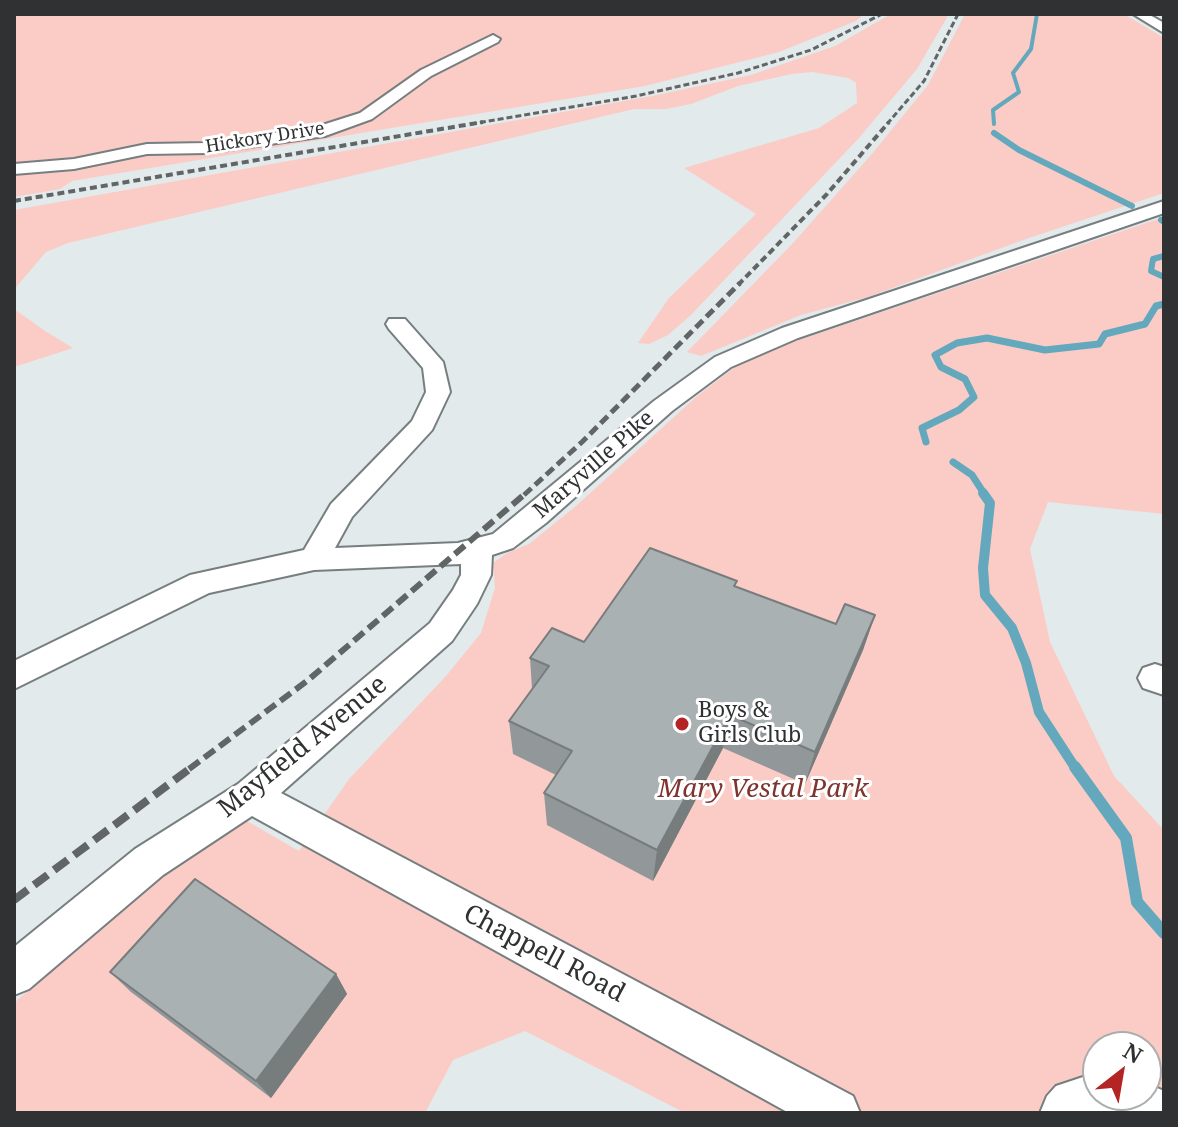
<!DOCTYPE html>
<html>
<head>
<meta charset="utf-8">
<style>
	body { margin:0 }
	#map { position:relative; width:1178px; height:1127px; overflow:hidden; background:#e2eaec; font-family:"Noto Serif",serif }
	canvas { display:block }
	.frame { position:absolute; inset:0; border:16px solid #2f3132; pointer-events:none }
	.north { position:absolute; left:1082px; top:1031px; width:80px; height:80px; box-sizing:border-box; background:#fff; border:2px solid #acadad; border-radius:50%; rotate:31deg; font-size:22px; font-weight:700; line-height:32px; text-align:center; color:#2f3132 }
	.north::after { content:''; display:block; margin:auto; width:28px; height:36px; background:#b42424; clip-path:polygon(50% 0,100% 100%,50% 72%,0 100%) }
</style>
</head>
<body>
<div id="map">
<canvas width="1178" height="1127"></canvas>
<div class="frame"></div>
<div class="north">N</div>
</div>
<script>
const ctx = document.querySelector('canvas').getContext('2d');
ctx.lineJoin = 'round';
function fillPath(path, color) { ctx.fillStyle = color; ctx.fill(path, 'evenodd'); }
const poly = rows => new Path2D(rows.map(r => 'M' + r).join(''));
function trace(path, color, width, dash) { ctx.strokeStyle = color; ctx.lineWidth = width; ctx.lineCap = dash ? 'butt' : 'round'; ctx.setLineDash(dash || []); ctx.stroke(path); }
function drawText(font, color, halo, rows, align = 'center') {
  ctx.font = font + ' "Noto Serif",serif'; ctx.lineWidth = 6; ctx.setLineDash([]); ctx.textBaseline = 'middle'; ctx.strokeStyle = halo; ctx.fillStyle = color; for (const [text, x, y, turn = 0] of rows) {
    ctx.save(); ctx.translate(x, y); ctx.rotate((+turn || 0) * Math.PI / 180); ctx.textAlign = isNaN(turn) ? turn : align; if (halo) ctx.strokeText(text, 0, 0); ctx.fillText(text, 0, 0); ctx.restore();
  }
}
const green = poly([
	[14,14,864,14,856,21,779,52,645,86,72,181,60,189,14,197,14,173,39,173,14,166],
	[891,14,949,14,917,69,859,138,691,315,668,335,649,344,638,343,669,298,756,214,684,168,819,128,857,103,856,83,848,78,812,72,792,74,738,86,691,104,666,109,634,109,68,243,46,252,17,286,14,294,14,210,652,96,751,75,835,46],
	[965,14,1124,14,1164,38,1164,193,1026,239,868,297,801,315,701,356,687,352,793,243,871,155,928,85],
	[1164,217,1164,514,1048,502,1030,549,1050,642,1114,776,1164,830,1164,1113,685,1113,525,1031,453,1060,425,1113,14,1113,14,1003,201,839,240,817,299,851,349,779,446,676,481,633,495,588,493,563,507,553,529,544,576,506,696,397,736,366,778,347],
	[1098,1047,1146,1047,1146,1095,1098,1095],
	[14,309,45,331,73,348,14,367]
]);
const streamFar4 = poly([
	[994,124,993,110,1019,92,1013,73,1031,49,1037,14]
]);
const streamFar3 = poly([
	[994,133,1019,150,1132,206],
	[1161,220,1164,222],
	[1164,256,1153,259,1151,271,1164,277]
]);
const streamFar2 = poly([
	[926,442,922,428,959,410,974,397,965,379,941,367,935,355,957,343,987,338,1045,350,1099,344,1105,334,1145,324,1156,306,1164,304],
	[953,462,972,475,985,495]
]);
const streamFar1 = poly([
	[983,493,990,503,983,568,985,595,1012,628,1026,663,1039,712,1076,769]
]);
const stream = poly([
	[1075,767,1126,838,1137,902,1164,933]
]);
const minor = poly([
	[1133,14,1148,14,1164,23,1164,33,1133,14],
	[493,35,500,39,498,42,431,76,372,119,325,136,208,153,147,154,74,169,14,174,14,164,74,159,147,144,208,143,316,127,360,113,421,70,493,35],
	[1164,201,1164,213,798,338,731,367,672,411,546,523,513,548,492,555,491,575,477,604,452,641,281,793,853,1096,860,1113,789,1113,252,816,163,875,29,989,14,995,14,947,135,849,238,784,430,623,453,590,461,575,461,564,314,570,209,593,14,689,14,661,190,575,304,550,331,504,412,421,426,392,423,368,389,329,386,324,389,319,405,319,443,362,450,392,432,430,352,517,335,548,458,543,493,534,654,401,715,357,782,328,1164,201],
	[1155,664,1164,667,1164,695,1143,688,1138,678,1143,668,1155,664],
	[1098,1072,1098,1095,1146,1095,1146,1083,1164,1091,1164,1113,1040,1113,1047,1096,1056,1086,1098,1072]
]);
const railFar4 = poly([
	[471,124,636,96,738,73,811,50,882,14],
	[887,124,924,81,958,14]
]);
const railFar3 = poly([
	[14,201,483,122],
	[738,285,827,194,889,122]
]);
const railFar2 = poly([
	[524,495,582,442,740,283]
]);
const railFar1 = poly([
	[189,769,307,681,526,493]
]);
const rail = poly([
	[14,900,192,767]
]);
const wall = poly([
	[1164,566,1164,627,1163,626],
	[736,587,836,624,875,615,863,650,805,784,723,748,653,881,547,825,544,793,556,775,513,754,509,721,532,689,530,658,584,642],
	[110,972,336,974,347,994,271,1098,131,992]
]);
const shadedWall = poly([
	[875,615,863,650,805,784,815,752],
	[730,715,723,748,653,881,657,850],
	[336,974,347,994,271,1098,256,1081]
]);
const building = poly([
	[650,548,737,581,734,586,836,624,845,604,875,615,815,752,730,715,657,850,544,793,572,751,509,721,549,666,530,658,552,628,584,642,650,548],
	[195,879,336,974,256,1081,110,972,195,879]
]);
const markers = [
	[682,724,8,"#b42424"]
];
const farStreetnames = [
	["Hickory Drive",265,138,-9]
];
const streetNames = [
	["Maryville Pike",594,465,-41]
];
const poiNames = [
	["Boys &",698,711],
	["Girls Club",698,736]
];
const nearStreetnames = [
	["Mayfield Avenue",303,747,-39],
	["Chappell Road",544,954,28]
];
const nearParknames = [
	["Mary Vestal Park",763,790]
];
fillPath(green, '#fbccc6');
trace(streamFar4, '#63a8bc', 4);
trace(streamFar3, '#63a8bc', 6);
trace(streamFar2, '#63a8bc', 7);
trace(streamFar1, '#63a8bc', 10);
trace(stream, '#63a8bc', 12);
trace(minor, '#777e80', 4);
fillPath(minor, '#fff');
trace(railFar4, '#616566', 3, [6, 3]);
trace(railFar3, '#616566', 4, [7, 4]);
trace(railFar2, '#616566', 5, [10, 5]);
trace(railFar1, '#616566', 6, [13, 6]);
trace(rail, '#616566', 8, [17, 8]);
fillPath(wall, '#92989a');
fillPath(shadedWall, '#777c7d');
fillPath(building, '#aab1b3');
trace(building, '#777c7d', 2);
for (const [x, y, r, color] of markers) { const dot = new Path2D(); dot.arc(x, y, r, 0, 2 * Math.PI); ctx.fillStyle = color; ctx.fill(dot); trace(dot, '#fff', 3); }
drawText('18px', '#2f3132', '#fff', farStreetnames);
drawText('22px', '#2f3132', '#fff', streetNames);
drawText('22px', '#2f3132', '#fff', poiNames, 'left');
drawText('26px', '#2f3132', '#fff', nearStreetnames);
drawText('italic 26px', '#7f342f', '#fff', nearParknames);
</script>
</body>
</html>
